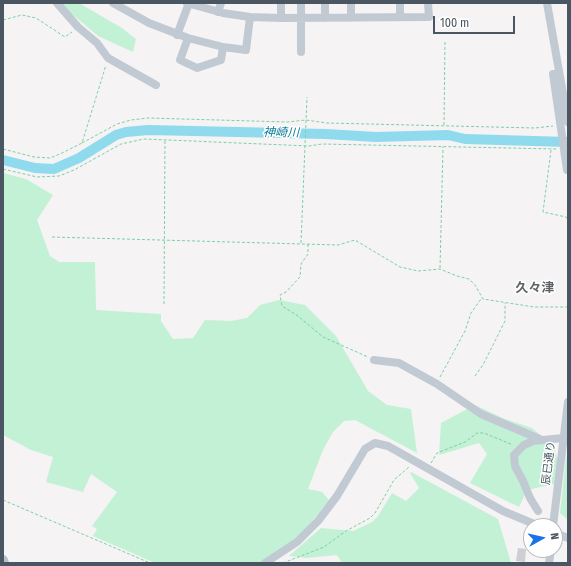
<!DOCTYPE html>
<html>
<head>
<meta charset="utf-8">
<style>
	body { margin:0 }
	#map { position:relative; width:571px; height:566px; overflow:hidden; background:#f5f3f3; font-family:"Fira Sans Condensed",sans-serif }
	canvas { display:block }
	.frame { position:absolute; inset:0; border:4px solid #4a5661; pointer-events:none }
	.north { position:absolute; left:523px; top:518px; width:40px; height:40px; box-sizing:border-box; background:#fff; border:1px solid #b7bbc0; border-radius:50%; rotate:82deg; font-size:11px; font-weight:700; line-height:16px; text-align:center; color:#4a5661 }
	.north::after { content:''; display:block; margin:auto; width:14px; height:18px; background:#1a73e8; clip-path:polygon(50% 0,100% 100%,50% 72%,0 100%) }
	.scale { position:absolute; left:433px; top:16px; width:82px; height:18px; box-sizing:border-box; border:2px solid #4a5661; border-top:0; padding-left:5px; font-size:12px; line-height:14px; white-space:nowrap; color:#4a5661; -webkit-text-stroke:3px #fff; paint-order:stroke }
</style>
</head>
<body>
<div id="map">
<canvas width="571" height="566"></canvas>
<div class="frame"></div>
<div class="north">N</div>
<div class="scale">100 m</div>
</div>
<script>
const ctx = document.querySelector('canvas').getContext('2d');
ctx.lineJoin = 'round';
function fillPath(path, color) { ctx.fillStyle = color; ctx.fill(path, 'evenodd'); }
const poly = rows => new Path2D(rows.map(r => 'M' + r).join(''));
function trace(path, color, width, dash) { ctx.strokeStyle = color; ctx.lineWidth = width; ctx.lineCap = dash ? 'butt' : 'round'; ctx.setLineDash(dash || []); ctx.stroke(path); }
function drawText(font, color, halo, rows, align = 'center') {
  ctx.font = font + ' "Fira Sans Condensed","Noto Sans JP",sans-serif'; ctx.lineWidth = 3; ctx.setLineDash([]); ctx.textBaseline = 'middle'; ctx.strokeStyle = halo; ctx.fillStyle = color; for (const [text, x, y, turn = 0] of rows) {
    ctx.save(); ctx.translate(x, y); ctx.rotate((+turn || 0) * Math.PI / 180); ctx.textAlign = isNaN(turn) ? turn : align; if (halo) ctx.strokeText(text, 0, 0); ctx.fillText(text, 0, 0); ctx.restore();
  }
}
const green = poly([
	[59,3,79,3,122,28,136,39,133,52,98,36],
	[3,173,26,179,53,195,37,220,50,256,59,262,95,262,96,310,161,314,161,321,173,339,193,338,205,320,231,321,247,318,260,305,279,300,305,305,336,336,368,391,387,405,411,409,417,453,355,420,344,421,333,432,323,450,308,489,322,492,329,500,306,529,289,544,260,563,155,563,93,536,97,529,92,526,117,492,91,474,83,492,46,482,53,457,31,450,3,435],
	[475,405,505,419,532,428,554,447,558,461,555,484,527,490,519,507,470,483,487,454,479,443,439,455,441,423],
	[568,455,568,520,560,513,566,458],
	[411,472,498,519,511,563,342,563,337,555,306,558,289,556,321,528,353,531,372,522,378,516,392,493,406,501,419,488,410,473]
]);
const river = poly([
	[3,160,35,168,54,169,79,158,116,135,126,132,148,130,326,134,376,137,448,135,465,139,568,142]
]);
const building = poly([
	[518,548,526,549,525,562,516,561]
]);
const path = poly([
	[3,20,22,15,36,18,65,37,72,32],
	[444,125,445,40],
	[82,143,117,124,131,120,148,118,287,122,306,120,327,123,535,128,553,126],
	[3,149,34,157,50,158,60,154,82,143,106,65],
	[551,150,543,212,566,217,568,220],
	[3,169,37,177,59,176,74,170,121,144,144,139,309,146,322,144,556,149],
	[52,237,338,245,355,240,400,267,418,271,440,269,457,276,469,279,475,285,483,299,534,307,568,307],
	[301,243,307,97],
	[308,244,308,254,301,264,300,277,286,292,280,295,282,306,298,316,323,337,368,357],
	[440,268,443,147],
	[164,304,165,140],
	[475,376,483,365,505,321,505,303],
	[440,377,465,331,471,313,481,299],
	[431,463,437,453,465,442,477,433,484,433,513,445],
	[3,500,150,563],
	[283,563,324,547,346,531,370,518,375,513,394,480,409,467]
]);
const minor = poly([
	[57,3,78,27,97,43,108,58,156,85],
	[113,3,149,23,188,38,223,47,246,50,250,17],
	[187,3,223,13,250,17,281,18,429,17,428,3],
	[281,3,281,18],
	[325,3,325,18],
	[351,3,351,18],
	[400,3,400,17],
	[547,3,568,122],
	[218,12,221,3],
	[177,35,189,3],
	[188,38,180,60,197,68,221,60,223,47],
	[301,52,301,3],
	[553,74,567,170],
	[374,360,399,363,437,384,481,414,542,440],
	[538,511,530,498,523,481,515,466,514,455,524,445,533,441,563,438],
	[553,526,568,402],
	[555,533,568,538],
	[265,563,297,542,318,521,337,496,365,449,375,443,388,446,503,511,539,526],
	[549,563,551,550]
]);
const major = poly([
	[3,560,4,563]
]);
const streetNames = [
	["辰巳通り",549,463,-83]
];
const waterNames = [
	["神崎川",281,133,1]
];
const quarterNames = [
	["久々津",535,288]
];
fillPath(green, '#c3f1d5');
trace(river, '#90daee', 10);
fillPath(building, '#cdcfd5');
trace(path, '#7ad0a6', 1, [3, 2]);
trace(minor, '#c1cad2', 8);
trace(major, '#b3c2d1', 10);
drawText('11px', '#4a5661', '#fff', streetNames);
drawText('italic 12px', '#0c7c9b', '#fff', waterNames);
drawText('bold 13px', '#5f6368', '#fff', quarterNames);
</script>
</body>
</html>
